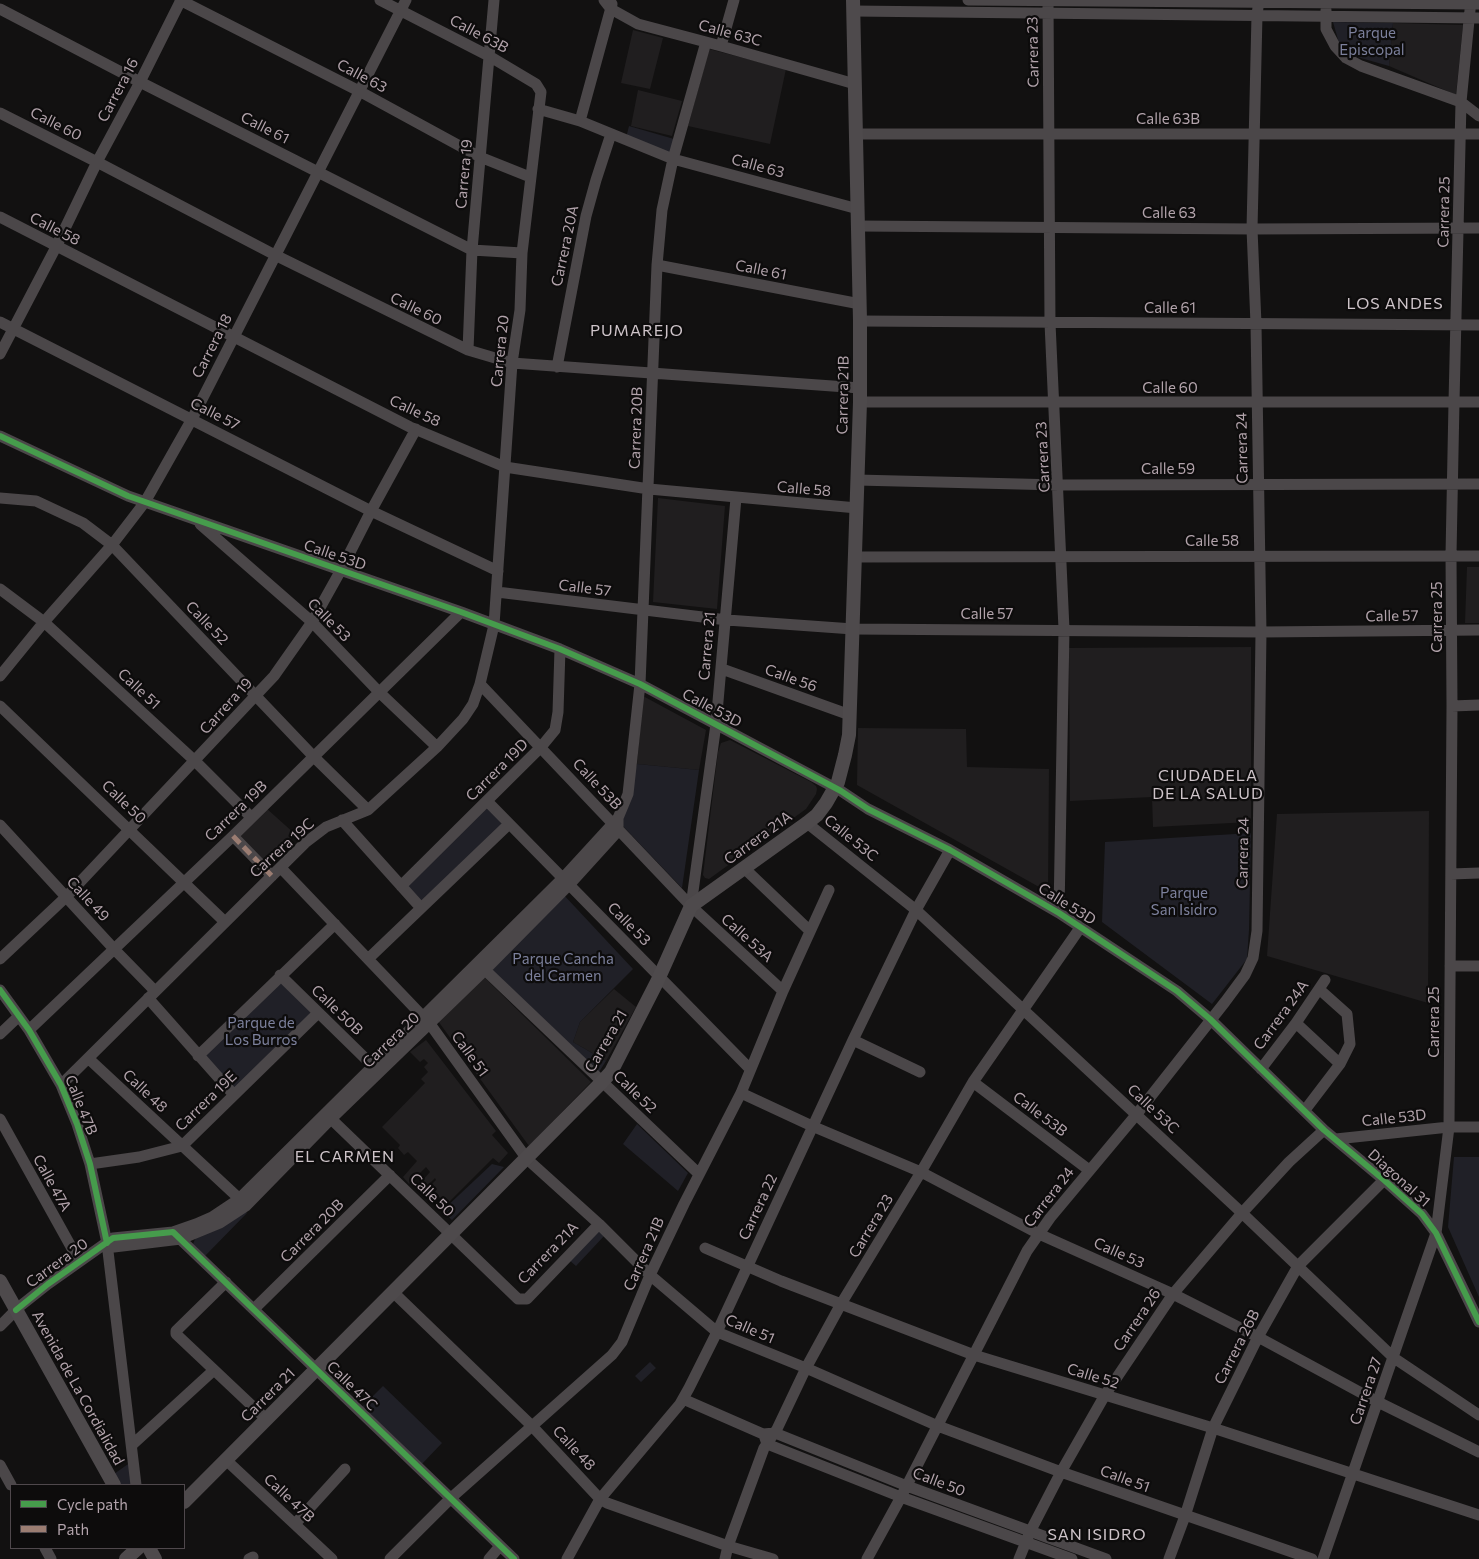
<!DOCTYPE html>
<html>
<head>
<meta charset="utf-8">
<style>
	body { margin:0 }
	#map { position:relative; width:1479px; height:1559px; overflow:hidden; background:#121111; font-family:Commissioner,sans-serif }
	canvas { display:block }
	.legend { position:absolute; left:10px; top:1484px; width:175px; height:65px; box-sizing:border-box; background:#0d0c0c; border:1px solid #4f484c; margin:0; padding:6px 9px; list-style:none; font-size:15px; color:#b2a3ab }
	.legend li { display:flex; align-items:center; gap:10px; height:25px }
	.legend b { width:25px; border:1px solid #4f484c }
</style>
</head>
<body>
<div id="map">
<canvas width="1479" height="1559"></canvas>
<ul class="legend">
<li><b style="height:6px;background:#469c4c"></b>Cycle path</li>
<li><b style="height:6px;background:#9b7d72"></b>Path</li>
</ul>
</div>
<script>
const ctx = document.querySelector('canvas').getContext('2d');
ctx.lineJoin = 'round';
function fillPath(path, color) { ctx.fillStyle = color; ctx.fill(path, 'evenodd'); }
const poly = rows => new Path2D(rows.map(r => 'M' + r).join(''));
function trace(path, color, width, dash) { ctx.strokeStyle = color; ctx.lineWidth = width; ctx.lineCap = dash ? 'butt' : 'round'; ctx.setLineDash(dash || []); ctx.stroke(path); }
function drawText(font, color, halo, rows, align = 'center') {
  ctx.font = font + ' Commissioner,sans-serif'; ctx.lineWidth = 4.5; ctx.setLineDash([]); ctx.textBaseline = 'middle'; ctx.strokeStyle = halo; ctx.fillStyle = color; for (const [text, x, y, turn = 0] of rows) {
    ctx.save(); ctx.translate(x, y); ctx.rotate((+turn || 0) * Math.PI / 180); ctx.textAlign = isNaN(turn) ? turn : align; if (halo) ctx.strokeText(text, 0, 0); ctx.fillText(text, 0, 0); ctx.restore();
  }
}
const built = poly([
	[1393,23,1463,25,1456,95,1389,66],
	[633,30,663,38,650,89,621,83],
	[709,49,786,69,770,144,688,126],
	[638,90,682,101,672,136,631,126],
	[658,498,725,506,717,609,653,602],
	[1467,567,1479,567,1479,623,1465,623],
	[1251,647,1251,822,1153,827,1152,797,1070,801,1069,648],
	[643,696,706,730,699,770,637,764],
	[858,728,966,729,967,767,1049,769,1048,892,857,785],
	[730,740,811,782,816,786,817,789,816,794,806,809,709,879,705,878,703,875,718,752,721,743],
	[266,808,295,834,267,863,239,837],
	[1429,811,1428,1003,1267,956,1277,814],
	[484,977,591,1082,529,1146,438,1021],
	[614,989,636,1007,606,1061,573,1042,580,1022],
	[426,1040,496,1131,492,1135,508,1153,499,1163,493,1158,449,1202,445,1197,442,1200,435,1192,437,1189,432,1184,436,1180,435,1178,427,1186,422,1181,430,1172,426,1167,409,1184,403,1177,417,1161,408,1152,404,1155,398,1148,400,1145,382,1127,425,1083,421,1079,428,1072,424,1067,428,1063,424,1059,420,1062,410,1052]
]);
const green = poly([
	[1333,22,1393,23,1389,66,1350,55,1339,43],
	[629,126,674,139,669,155,626,138],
	[637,764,699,770,682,888,619,822],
	[487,806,502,824,422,902,406,886],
	[1251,833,1249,930,1247,959,1212,1004,1102,922,1105,842],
	[562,893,633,969,580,1022,573,1042,606,1061,599,1072,492,970],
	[285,976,316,1008,234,1090,204,1056],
	[637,1124,688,1173,678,1191,623,1144],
	[1454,1157,1479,1157,1479,1297,1448,1227],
	[492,1164,504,1167,452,1220,442,1211],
	[245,1210,247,1213,205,1256,193,1244,196,1237],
	[599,1229,605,1235,576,1266,569,1260],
	[650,1362,656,1368,641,1382,635,1376],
	[383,1386,442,1443,421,1465,362,1407],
	[131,1462,133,1485,120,1485,114,1474]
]);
const minor = poly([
	[180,0,359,91,480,157,530,177],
	[604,0,611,9,638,24,721,46,855,84],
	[968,0,1479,4],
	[1048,0,1050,323,1064,629,1059,913],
	[0,9,140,82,472,250,522,253],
	[1326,10,1326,29,1335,46,1346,58,1361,66,1461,102,1479,116],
	[853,11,1479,18],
	[721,46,734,0],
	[538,109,580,121,673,159,858,209],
	[0,113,97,162,275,255,468,350,512,363,860,388],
	[580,121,612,4],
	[856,134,1479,134],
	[0,217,410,427,505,467,649,489,857,508],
	[858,226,1252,229,1479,228],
	[657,265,860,304],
	[860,321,1479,325],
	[0,322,371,511,498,571],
	[468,350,472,250,494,0],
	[0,354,56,247,97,162,140,82,181,0],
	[557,367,586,216,596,180,611,134],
	[860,402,1479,402],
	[0,436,128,496,461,612,560,649,640,684,841,791,868,809,950,850,1059,913,1177,991,1210,1019,1324,1130,1384,1180,1422,1214,1436,1233,1479,1322],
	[857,480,1059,485,1479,484],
	[0,498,36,501,83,523,112,545,314,757,368,810],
	[200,524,312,622,379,692,437,747],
	[855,557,1479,556],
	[0,589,44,622,195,761,251,817],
	[497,592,727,620,853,629,1261,632,1479,630],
	[722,669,850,715],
	[0,676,44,622,112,545,145,502,192,419,406,0],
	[480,684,691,906,783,991],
	[0,706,225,922],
	[1452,706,1479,705],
	[487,801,750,1069],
	[342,820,421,908],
	[807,823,916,910,1242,1213,1394,1358,1479,1415],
	[0,825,114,949,155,991],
	[233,836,272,876],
	[281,868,430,1024,527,1159,599,1224,650,1275,717,1332,806,1368,938,1426,1061,1472,1312,1559],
	[744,868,810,931],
	[1451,874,1479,873],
	[401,886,541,747,555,730,558,712,560,649],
	[691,906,716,724,736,498],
	[0,959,66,897,274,676,312,622,341,570,371,511,416,429],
	[368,959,509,824],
	[1450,966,1479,966],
	[485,970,699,1174],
	[280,975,373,1066],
	[0,990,29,1030,61,1085,77,1124,90,1164,107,1243,136,1485],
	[148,998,234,1095],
	[1296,1023,1340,1064],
	[29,1030,233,836,461,612],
	[0,1034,19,1016],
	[853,1040,920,1072],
	[198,1056,335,924],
	[89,1059,245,1204],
	[1261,1069,1296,1023,1325,980],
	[973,1082,1089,1170],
	[61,1085,305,843,326,827,368,810,437,747,463,719,473,704,480,684,494,625,512,363,520,310,522,253,541,92,536,84,489,56,380,0],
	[741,1093,812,1126,921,1172,1039,1234,1173,1294,1258,1337,1378,1402,1479,1452],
	[1305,1110,1340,1064,1350,1044,1347,1014,1319,989],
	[326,1114,518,1299,527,1299,599,1224],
	[0,1119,79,1261],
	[1336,1139,1449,1127,1479,1127],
	[90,1164,139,1157,182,1146,318,1013],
	[176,1235,514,1559],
	[107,1243,114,1247,181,1239,220,1223,246,1206,331,1119,485,970,569,885,618,831,618,818],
	[705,1248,781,1281,974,1355,1213,1428,1479,1515],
	[226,1282,176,1331,176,1334,266,1419],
	[393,1292,532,1426,600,1499,607,1503,728,1546,773,1559],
	[254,1309,390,1175],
	[0,1326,19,1307,48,1284,113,1238,173,1232,196,1224,212,1217,239,1199,563,878,618,818,628,794,640,684,657,265,662,210,673,159,706,42],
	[683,1399,763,1434,775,1433,907,1486,1106,1559],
	[765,1438,767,1444,901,1497,1072,1559],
	[132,1445,214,1370],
	[226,1460,332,1559],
	[0,1465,11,1485],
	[295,1524,345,1469],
	[45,1548,51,1559],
	[249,1559,253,1557],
	[390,1559,451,1498,612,1355,622,1342,650,1275,684,1204,741,1093,783,991,829,890],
	[489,1559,500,1546],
	[567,1559,600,1499,680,1404,689,1388,717,1332,853,1040,916,910,950,850],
	[725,1559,728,1546,764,1448,777,1429,806,1368,841,1304,921,1172,973,1082,1080,928],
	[867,1559,901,1497,1027,1251,1050,1218,1136,1115,1225,1002,1245,975,1253,958,1257,931,1261,632,1256,324,1252,229,1257,15,1259,0],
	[1019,1559,1030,1532,1061,1472,1105,1395,1173,1294,1242,1213,1289,1162,1324,1130],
	[1169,1559,1185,1516,1213,1428,1258,1337,1298,1266,1384,1180],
	[1323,1559,1436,1233,1449,1127,1452,706,1451,555,1454,402,1461,102,1471,0]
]);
const major = poly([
	[0,1281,114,1485],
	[184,1502,602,1082,611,1072,657,982,691,906,807,823,817,815,826,803,838,782,845,755,849,735,860,402,860,321,853,0],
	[149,1548,155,1559],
	[126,1559,138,1548]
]);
const quiet = poly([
	[233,836,272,876]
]);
const cycleway = poly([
	[0,436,128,496,461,612,560,649,640,684,841,791,868,809,950,850,1059,913,1177,991,1210,1019,1324,1130,1384,1180,1422,1214,1436,1233,1479,1322],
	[0,990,29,1030,61,1085,77,1124,90,1164,107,1243],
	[16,1310,48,1284,113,1238,173,1232,514,1559]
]);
const streetNames = [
	["Calle 63C",730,33,15],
	["Calle 63B",479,34,28],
	["Carrera 23",1033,52,-91],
	["Calle 63",362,76,28],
	["Carrera 16",118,90,-62],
	["Calle 63B",1168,119],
	["Calle 60",56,124,27],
	["Calle 61",265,128,27],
	["Calle 63",758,166,15],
	["Carrera 19",464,174,-85],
	["Carrera 25",1444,212,-89],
	["Calle 63",1169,213],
	["Calle 58",55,229,27],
	["Carrera 20A",565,246,-78],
	["Calle 61",761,270,11],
	["Calle 61",1170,308],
	["Calle 60",416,309,26],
	["Carrera 18",212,346,-63],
	["Carrera 20",500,351,-84],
	["Calle 60",1170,388],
	["Carrera 21B",843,395,-89],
	["Calle 58",415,411,25],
	["Calle 57",215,414,27],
	["Carrera 20B",636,428,-88],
	["Carrera 24",1242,448,-91],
	["Carrera 23",1043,457,-93],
	["Calle 59",1168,469],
	["Calle 58",804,489,5],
	["Calle 58",1212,541],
	["Calle 53D",335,555,19],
	["Calle 57",585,588,7],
	["Calle 57",987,614],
	["Calle 57",1392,616,-1],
	["Carrera 25",1437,617,-90],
	["Calle 53",329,620,45],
	["Calle 52",207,623,46],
	["Carrera 21",707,646,-85],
	["Calle 56",791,678,20],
	["Calle 51",139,689,43],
	["Carrera 19",226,706,-48],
	["Calle 53D",712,708,28],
	["Carrera 19D",497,770,-45],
	["Calle 53B",597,784,47],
	["Calle 50",124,802,44],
	["Carrera 19B",236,811,-44],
	["Carrera 21A",758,838,-36],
	["Calle 53C",851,838,39],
	["Carrera 19C",282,848,-42],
	["Carrera 24",1243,853,-89],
	["Calle 49",88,899,47],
	["Calle 53D",1067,904,32],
	["Calle 53",629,924,45],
	["Calle 53A",747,938,42],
	["Calle 50B",337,1010,44],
	["Carrera 24A",1281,1015,-54],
	["Carrera 25",1434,1022,-90],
	["Carrera 20",391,1040,-44],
	["Carrera 21",606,1041,-60],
	["Calle 51",470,1054,54],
	["Calle 48",145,1091,43],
	["Calle 52",635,1092,44],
	["Carrera 19E",206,1101,-44],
	["Calle 47B",81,1105,68],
	["Calle 53C",1153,1109,43],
	["Calle 53B",1040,1114,37],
	["Calle 53D",1394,1118,-6],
	["Diagonal 31",1399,1178,42],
	["Calle 47A",52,1183,61],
	["Calle 50",432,1195,44],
	["Carrera 24",1049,1197,-52],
	["Carrera 22",758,1207,-65],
	["Carrera 23",871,1226,-59],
	["Carrera 20B",312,1231,-45],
	["Carrera 21A",548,1253,-46],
	["Calle 53",1119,1253,24],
	["Carrera 21B",644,1254,-66],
	["Carrera 20",57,1263,-36],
	["Carrera 26",1137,1320,-56],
	["Calle 51",750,1329,23],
	["Carrera 26B",1237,1347,-63],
	["Calle 52",1093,1376,17],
	["Calle 47C",352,1386,44],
	["Avenida de La Cordialidad",78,1388,61],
	["Carrera 27",1366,1391,-71],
	["Carrera 21",268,1395,-45],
	["Calle 48",574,1448,47],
	["Calle 51",1125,1479,20],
	["Calle 50",939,1482,21],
	["Calle 47B",289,1498,43]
];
const parkNames = [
	["Parque",1372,33],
	["Episcopal",1372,50],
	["Parque",1184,893],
	["San Isidro",1184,910],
	["Parque Cancha",563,959],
	["del Carmen",563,976],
	["Parque de",261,1023],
	["Los Burros",261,1040]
];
const neighbourhoodNames = [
	["LOS ANDES",1395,304],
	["PUMAREJO",637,331],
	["CIUDADELA",1208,776],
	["DE LA SALUD",1208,794],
	["EL CARMEN",345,1157],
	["SAN ISIDRO",1097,1535]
];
fillPath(built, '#201e1f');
fillPath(green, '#202027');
trace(minor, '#4b4749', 11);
trace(major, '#4e4a4c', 14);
trace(quiet, '#9b7d72', 5, [10, 5]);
trace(cycleway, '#469c4c', 6);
drawText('15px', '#b2a3ab', '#0d0c0c', streetNames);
drawText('15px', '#7c809c', '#0d0c0c', parkNames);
ctx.letterSpacing = '1px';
drawText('16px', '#cec4c9', '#0d0c0c', neighbourhoodNames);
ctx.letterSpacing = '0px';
</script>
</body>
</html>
